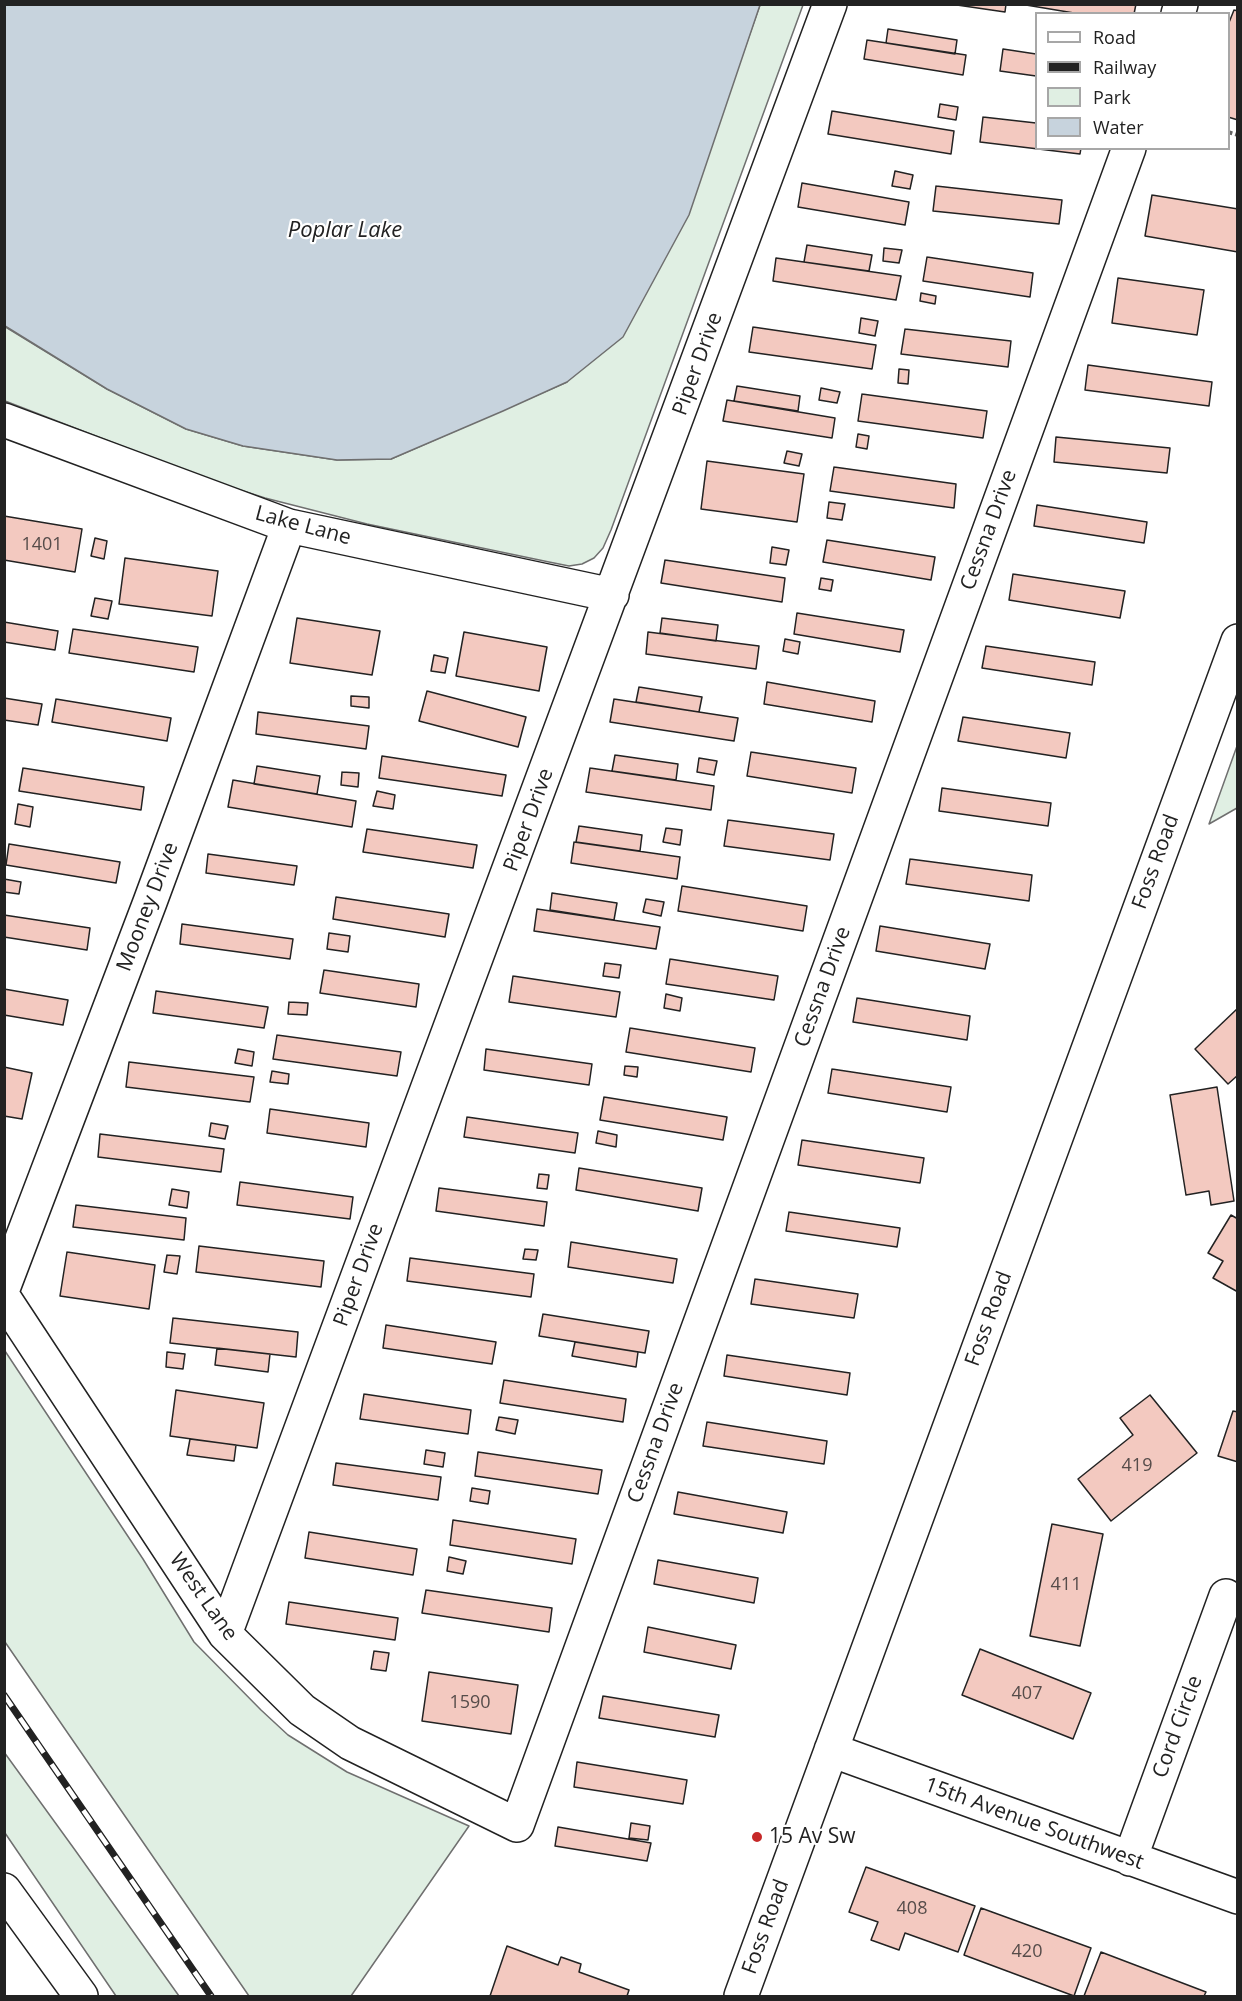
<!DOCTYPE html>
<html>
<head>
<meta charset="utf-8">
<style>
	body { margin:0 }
	#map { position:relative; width:1242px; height:2001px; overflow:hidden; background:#fff; font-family:"Open Sans",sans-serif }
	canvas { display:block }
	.frame { position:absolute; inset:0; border:6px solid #222; pointer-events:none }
	.legend { position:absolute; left:1035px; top:12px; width:195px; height:138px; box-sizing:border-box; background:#fff; border:2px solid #a7a7a7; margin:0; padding:8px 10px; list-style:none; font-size:18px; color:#222 }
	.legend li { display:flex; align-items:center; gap:12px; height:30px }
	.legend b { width:30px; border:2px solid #a7a7a7 }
</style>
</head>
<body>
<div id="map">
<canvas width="1242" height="2001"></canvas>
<div class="frame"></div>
<ul class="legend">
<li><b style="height:8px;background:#fff"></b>Road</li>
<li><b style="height:8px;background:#222"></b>Railway</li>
<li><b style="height:16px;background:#e0efe3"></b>Park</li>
<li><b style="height:16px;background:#c7d3dd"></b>Water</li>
</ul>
</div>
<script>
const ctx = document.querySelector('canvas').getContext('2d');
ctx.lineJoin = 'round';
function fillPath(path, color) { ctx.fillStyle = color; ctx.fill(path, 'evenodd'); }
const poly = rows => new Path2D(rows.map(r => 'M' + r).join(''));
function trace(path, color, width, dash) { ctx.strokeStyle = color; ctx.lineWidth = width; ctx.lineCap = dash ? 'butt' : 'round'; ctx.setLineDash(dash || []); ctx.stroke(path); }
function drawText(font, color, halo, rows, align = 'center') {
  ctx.font = font + ' "Open Sans",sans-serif'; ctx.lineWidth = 4.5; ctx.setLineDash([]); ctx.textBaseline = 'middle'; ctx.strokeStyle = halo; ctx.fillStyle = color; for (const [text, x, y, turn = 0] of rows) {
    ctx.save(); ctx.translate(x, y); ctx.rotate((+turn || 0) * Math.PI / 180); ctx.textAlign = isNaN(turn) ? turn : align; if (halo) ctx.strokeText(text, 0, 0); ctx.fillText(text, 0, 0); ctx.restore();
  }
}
const green = poly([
	[760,5,803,5,611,530,603,548,594,558,582,564,569,566,549,562,367,524,265,498,212,481,5,401,4,326,107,389,186,429,243,446,337,460,391,459,567,382,741,59,760,5],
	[1237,746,1237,808,1209,824,1237,746],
	[5,1351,143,1559,194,1642,261,1710,288,1735,347,1772,469,1826,351,1996,249,1996,5,1642,5,1351],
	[4,1752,75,1850,179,1996,116,1996,5,1833,4,1752]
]);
const water = poly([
	[4,5,5,4,760,5,689,215,623,337,567,382,503,411,391,459,337,460,243,446,186,429,107,389,5,326,4,5]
]);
const building = poly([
	[950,4,1006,4,1005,12,950,4],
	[1136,4,1134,14,1080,14,1026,5,1136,4],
	[1234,10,1238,11,1238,120,1228,117,1228,25,1234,10],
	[888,29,957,40,955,54,886,43,888,29],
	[867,40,966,55,963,75,864,59,867,40],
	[1003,49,1036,54,1036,76,1000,71,1003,49],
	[940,104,958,107,956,120,938,117,940,104],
	[832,111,954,131,951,154,828,134,832,111],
	[983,117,1036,123,1036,148,1081,148,1080,154,980,142,983,117],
	[895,171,913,175,910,189,892,186,895,171],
	[802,183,909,202,905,225,798,207,802,183],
	[936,186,1062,200,1059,224,933,211,936,186],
	[1152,195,1238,209,1238,252,1145,236,1152,195],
	[807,245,872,255,869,271,804,262,807,245],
	[884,248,902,250,899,263,883,261,884,248],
	[927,257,1033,273,1030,297,923,281,927,257],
	[776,258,901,276,896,300,773,281,776,258],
	[1118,278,1204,290,1197,335,1112,323,1118,278],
	[921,293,936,296,935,304,920,301,921,293],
	[861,318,878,321,875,336,859,333,861,318],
	[753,327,876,345,872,369,749,352,753,327],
	[905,329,1011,341,1008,367,901,354,905,329],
	[1088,365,1212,382,1209,406,1085,390,1088,365],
	[899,369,909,370,908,384,898,383,899,369],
	[737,386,800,396,798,411,734,401,737,386],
	[821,388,840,392,837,403,819,400,821,388],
	[862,394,987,411,983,438,858,421,862,394],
	[727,400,835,418,832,438,723,421,727,400],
	[858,434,869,436,867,449,856,447,858,434],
	[1056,437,1170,448,1167,473,1054,462,1056,437],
	[787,451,802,454,799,466,784,463,787,451],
	[707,461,804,474,797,522,701,509,707,461],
	[834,467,956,484,954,508,830,491,834,467],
	[829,502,845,504,842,520,827,518,829,502],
	[1037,505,1147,522,1144,543,1034,526,1037,505],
	[4,516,82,529,75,572,4,560,4,516],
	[95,538,107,541,104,559,91,556,95,538],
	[827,540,935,557,931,580,823,562,827,540],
	[772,547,789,550,786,565,770,563,772,547],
	[125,558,218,571,212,616,119,604,125,558],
	[665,560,785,578,782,602,661,583,665,560],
	[1013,574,1125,591,1120,618,1009,600,1013,574],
	[821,578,833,580,831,591,819,589,821,578],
	[95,598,112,601,108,619,91,616,95,598],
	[797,613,904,630,900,652,794,634,797,613],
	[297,618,380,631,372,675,290,663,297,618],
	[662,618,718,625,716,641,660,633,662,618],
	[4,622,58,631,55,650,4,642,4,622],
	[73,629,198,647,194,672,69,653,73,629],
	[464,632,547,647,539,691,456,676,464,632],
	[648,632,759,646,756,669,646,654,648,632],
	[785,639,800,642,798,654,783,651,785,639],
	[986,646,1095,662,1092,685,982,668,986,646],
	[434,655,448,658,445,673,431,671,434,655],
	[767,682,875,701,872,722,764,704,767,682],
	[639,687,702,697,699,712,636,702,639,687],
	[427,691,526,717,518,747,419,721,427,691],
	[351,696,369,697,369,708,351,706,351,696],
	[4,698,42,704,38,725,4,720,4,698],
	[56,699,171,718,167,741,52,722,56,699],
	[614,699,738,718,734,741,610,722,614,699],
	[258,712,369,726,366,749,256,734,258,712],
	[963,717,1070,733,1066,758,958,741,963,717],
	[751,752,856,768,852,793,747,776,751,752],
	[615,755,678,764,676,780,612,771,615,755],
	[382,756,506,775,502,796,379,778,382,756],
	[699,758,717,761,714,775,697,772,699,758],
	[257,766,320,776,317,794,254,784,257,766],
	[23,768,144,787,141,810,19,791,23,768],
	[590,768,714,786,711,810,586,792,590,768],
	[342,772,359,773,358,787,341,785,342,772],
	[233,780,356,801,352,827,228,807,233,780],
	[942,788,1051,803,1048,826,939,811,942,788],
	[377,791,395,795,393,809,373,806,377,791],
	[18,804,33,807,30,827,15,824,18,804],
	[728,820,834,834,830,860,724,846,728,820],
	[579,826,642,835,640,851,576,842,579,826],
	[666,828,682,830,680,845,663,842,666,828],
	[367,829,477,845,473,868,363,852,367,829],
	[574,842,680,857,677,879,571,863,574,842],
	[9,844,120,862,116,883,6,865,9,844],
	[208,854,297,866,294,885,206,873,208,854],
	[910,859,1032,875,1029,901,906,884,910,859],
	[4,879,21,882,19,894,4,892,4,879],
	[682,886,807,906,803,931,678,911,682,886],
	[552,893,617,903,614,920,550,910,552,893],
	[336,897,449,914,445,937,333,919,336,897],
	[646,899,664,902,661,916,643,912,646,899],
	[537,909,660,927,656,949,534,931,537,909],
	[4,915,90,928,87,950,4,937,4,915],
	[182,924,293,939,290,959,180,944,182,924],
	[880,926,990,944,985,969,876,951,880,926],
	[329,933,350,936,348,952,327,949,329,933],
	[670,959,778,976,774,1000,666,984,670,959],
	[605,963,621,965,619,978,603,976,605,963],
	[324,970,419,984,416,1007,320,993,324,970],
	[513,976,620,992,616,1017,509,1002,513,976],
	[4,989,68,1000,63,1025,4,1015,4,989],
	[156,991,268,1007,264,1028,153,1013,156,991],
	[666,994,682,998,680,1011,664,1008,666,994],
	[857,998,970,1016,967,1040,853,1022,857,998],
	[289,1002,308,1003,307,1015,288,1014,289,1002],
	[1238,1008,1238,1075,1228,1084,1195,1049,1238,1008],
	[630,1028,755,1048,751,1072,626,1052,630,1028],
	[277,1035,401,1052,397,1076,273,1059,277,1035],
	[238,1049,254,1052,252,1066,235,1063,238,1049],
	[486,1049,592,1064,589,1085,484,1070,486,1049],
	[129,1062,254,1077,250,1102,126,1087,129,1062],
	[625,1066,638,1067,637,1077,624,1075,625,1066],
	[4,1067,32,1073,22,1119,4,1116,4,1067],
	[832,1069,951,1087,947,1112,828,1093,832,1069],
	[272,1071,289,1074,288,1084,270,1082,272,1071],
	[1217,1087,1234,1201,1211,1205,1209,1191,1186,1195,1170,1095,1217,1087],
	[604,1097,727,1117,723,1140,600,1120,604,1097],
	[270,1109,369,1123,366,1147,267,1133,270,1109],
	[467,1117,578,1133,575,1153,464,1137,467,1117],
	[211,1123,228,1126,225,1139,209,1136,211,1123],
	[598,1131,617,1135,616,1147,596,1143,598,1131],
	[100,1134,224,1149,221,1172,98,1157,100,1134],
	[802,1140,924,1158,920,1183,798,1165,802,1140],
	[579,1168,702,1188,698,1211,576,1190,579,1168],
	[539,1174,549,1175,547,1189,537,1188,539,1174],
	[240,1182,353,1197,350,1219,237,1205,240,1182],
	[439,1188,547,1202,544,1226,436,1211,439,1188],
	[172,1189,189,1192,187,1208,169,1205,172,1189],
	[76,1205,186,1218,184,1240,73,1227,76,1205],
	[789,1212,900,1228,897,1247,786,1231,789,1212],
	[1231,1215,1238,1219,1238,1292,1213,1278,1223,1261,1208,1253,1231,1215],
	[571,1242,677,1259,673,1283,568,1267,571,1242],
	[199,1246,324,1261,321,1287,196,1272,199,1246],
	[525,1249,538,1250,536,1260,523,1259,525,1249],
	[67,1252,155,1265,149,1309,60,1296,67,1252],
	[167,1255,180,1256,177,1274,164,1272,167,1255],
	[410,1258,534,1274,531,1297,407,1281,410,1258],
	[755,1279,858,1294,854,1318,751,1304,755,1279],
	[543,1314,649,1331,645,1353,539,1336,543,1314],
	[173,1318,298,1332,296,1357,170,1343,173,1318],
	[386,1325,496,1342,492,1364,383,1348,386,1325],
	[575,1342,638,1352,636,1367,572,1356,575,1342],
	[217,1348,270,1354,268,1372,215,1365,217,1348],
	[167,1352,185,1354,183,1369,166,1367,167,1352],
	[727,1355,850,1373,847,1395,724,1376,727,1355],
	[504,1380,626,1399,623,1422,500,1403,504,1380],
	[176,1390,264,1403,257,1448,170,1436,176,1390],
	[364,1394,471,1410,468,1434,360,1419,364,1394],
	[1150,1395,1197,1453,1111,1521,1078,1479,1133,1435,1120,1418,1150,1395],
	[1233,1411,1238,1412,1238,1462,1218,1456,1233,1411],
	[499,1417,518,1420,515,1434,496,1430,499,1417],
	[707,1422,827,1441,824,1464,703,1446,707,1422],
	[190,1439,236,1445,234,1461,187,1455,190,1439],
	[426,1450,445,1453,443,1467,424,1464,426,1450],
	[478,1452,602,1470,598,1494,475,1476,478,1452],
	[336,1463,441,1477,438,1500,333,1485,336,1463],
	[472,1488,490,1491,488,1504,470,1501,472,1488],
	[678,1492,787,1512,783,1533,674,1514,678,1492],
	[453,1520,576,1539,572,1564,450,1545,453,1520],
	[1052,1524,1103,1534,1080,1646,1030,1636,1052,1524],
	[309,1532,417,1549,413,1575,305,1558,309,1532],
	[449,1557,466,1561,463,1574,447,1571,449,1557],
	[658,1560,758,1578,754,1603,654,1584,658,1560],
	[426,1590,552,1608,549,1632,422,1613,426,1590],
	[289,1602,398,1618,395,1640,286,1624,289,1602],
	[648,1627,736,1645,731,1669,644,1652,648,1627],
	[980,1649,1091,1693,1073,1739,962,1695,980,1649],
	[374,1651,389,1653,386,1671,371,1669,374,1651],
	[429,1672,518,1685,511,1734,422,1721,429,1672],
	[603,1696,719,1715,715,1737,599,1718,603,1696],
	[577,1762,687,1780,683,1804,574,1787,577,1762],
	[631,1823,650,1826,648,1840,629,1838,631,1823],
	[558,1827,651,1843,647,1861,555,1846,558,1827],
	[866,1867,975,1906,958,1952,905,1933,899,1950,871,1940,878,1922,849,1912,866,1867],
	[981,1908,1091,1948,1074,1996,964,1955,981,1908],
	[507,1946,558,1965,561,1957,581,1964,579,1972,629,1990,627,1996,490,1996,507,1946],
	[1101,1952,1206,1992,1204,1996,1084,1996,1101,1952]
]);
const path = poly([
	[1228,132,1238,135]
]);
const minor = poly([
	[1178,14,1181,4],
	[4,420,289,526,612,595],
	[4,1286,150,902,289,526],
	[4,1298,225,1634,302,1710,350,1743,517,1825,1129,148],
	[225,1634,830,4],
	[831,1750,1238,1897],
	[1130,1859,1226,1596],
	[4,1890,81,1996],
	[741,1996,1238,641]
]);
const rail = poly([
	[4,1695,211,1996]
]);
const markers = [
	[757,1837,6,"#c62828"]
];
const numberNames = [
	["1401",42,545],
	["419",1137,1466],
	["411",1066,1585],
	["407",1027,1694],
	["1590",470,1703],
	["408",912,1909],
	["420",1027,1952]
];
const streetNames = [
	["Piper Drive",698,364,-70],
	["Lake Lane",303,526,15],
	["Cessna Drive",989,530,-70],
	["Piper Drive",529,820,-70],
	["Foss Road",1156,862,-70],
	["Mooney Drive",148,907,-69],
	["Cessna Drive",823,987,-70],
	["Piper Drive",359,1275,-70],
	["Foss Road",989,1319,-70],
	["Cessna Drive",656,1443,-70],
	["West Lane",203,1597,55],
	["Cord Circle",1178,1727,-70],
	["15th Avenue Southwest",1034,1824,20],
	["Foss Road",766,1927,-70]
];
const poiNames = [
	["15 Av Sw",769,1837]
];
const waterNames = [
	["Poplar Lake",345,231]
];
fillPath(green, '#e0efe3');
trace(green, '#6f6f6f', 1.5);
fillPath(water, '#c7d3dd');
trace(water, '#6f6f6f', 1.5);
fillPath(building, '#f3c9c0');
trace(building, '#222', 1.5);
trace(minor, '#222', 36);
trace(path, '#646464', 4, [4.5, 3]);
trace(minor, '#fff', 33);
trace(rail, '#222', 7);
trace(rail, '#fff', 4.5, [14]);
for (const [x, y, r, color] of markers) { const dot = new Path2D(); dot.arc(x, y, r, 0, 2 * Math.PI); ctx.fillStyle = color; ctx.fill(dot); trace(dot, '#fff', 2); }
drawText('18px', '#564c4a', null, numberNames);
drawText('21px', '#222', '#fff', streetNames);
drawText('21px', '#222', '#fff', poiNames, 'left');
drawText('italic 22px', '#222', '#fff', waterNames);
</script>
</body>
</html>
